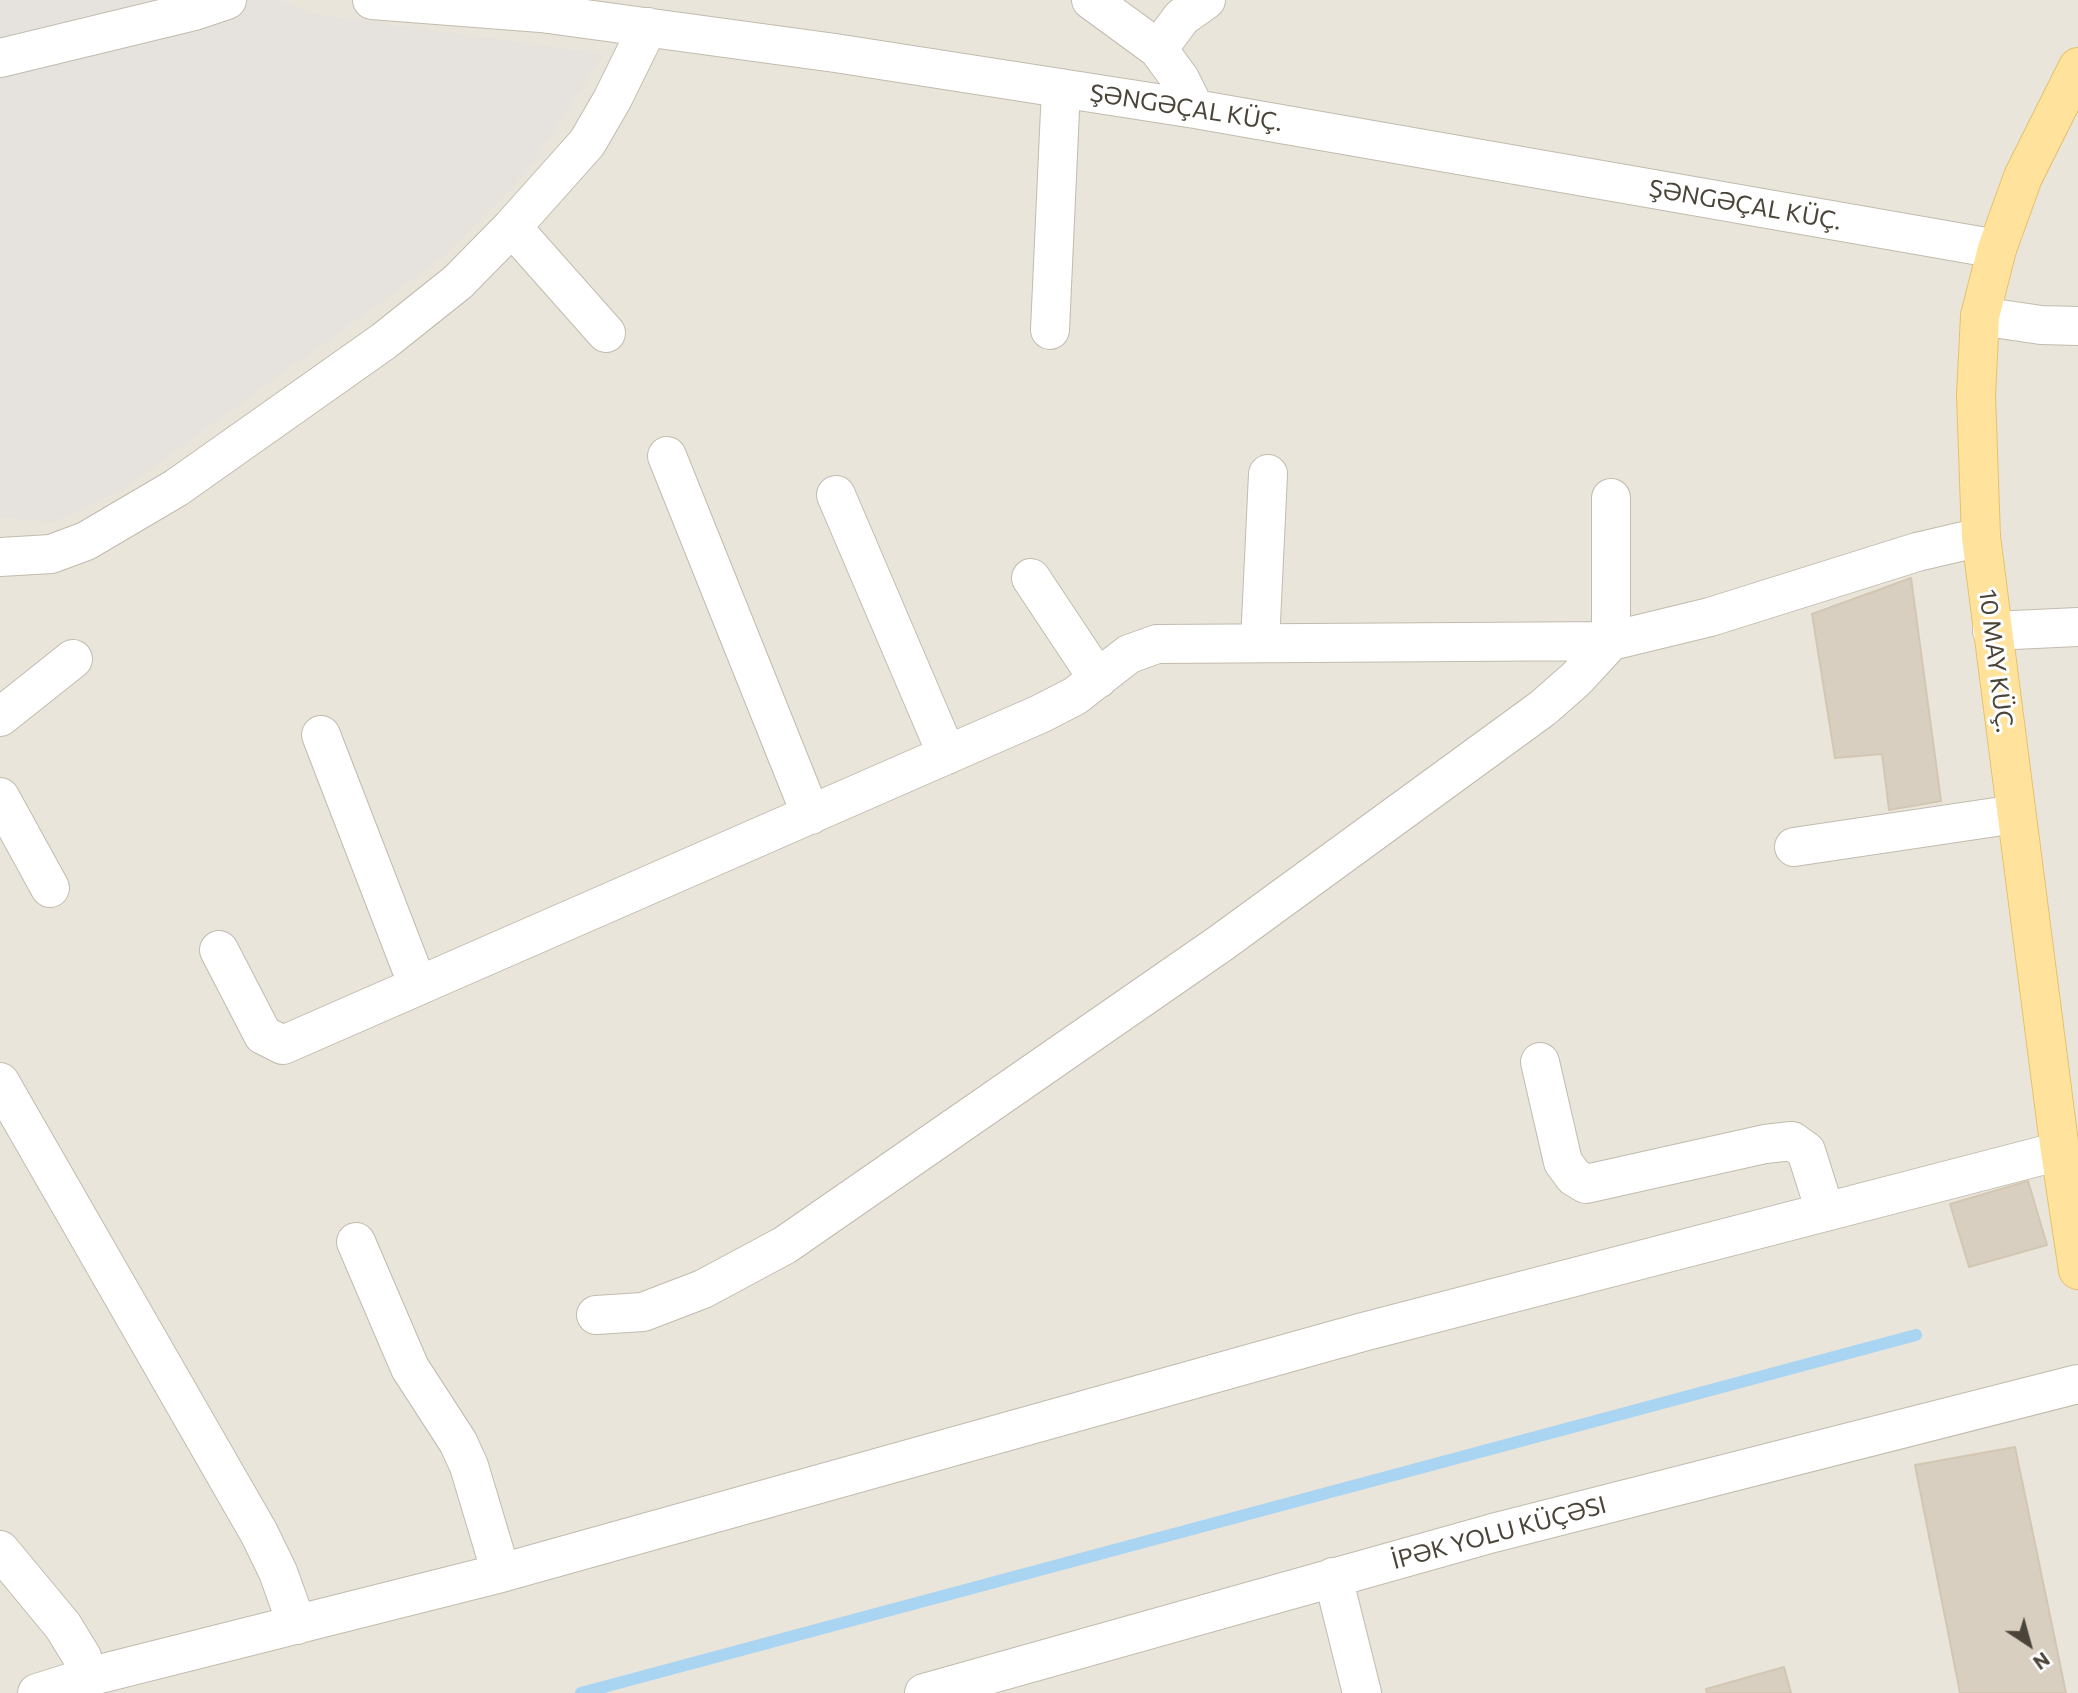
<!DOCTYPE html>
<html>
<head>
<meta charset="utf-8">
<style>
	body { margin:0 }
	#map { position:relative; width:2078px; height:1693px; overflow:hidden; background:#f6f3ec; font-family:Commissioner,sans-serif }
	canvas { display:block }
	.north { position:absolute; left:1994px; top:1609px; width:70px; height:70px; -webkit-text-stroke:5px #fff; paint-order:stroke; rotate:144deg; font-size:19px; font-weight:700; line-height:28px; text-align:center; color:#4b4439 }
	.north::after { content:''; display:block; margin:auto; width:24px; height:32px; background:#4b4439; clip-path:polygon(50% 0,100% 100%,50% 72%,0 100%) }
</style>
</head>
<body>
<div id="map">
<canvas width="2078" height="1693"></canvas>
<div class="north">N</div>
</div>
<script>
const ctx = document.querySelector('canvas').getContext('2d');
ctx.lineJoin = 'round';
function fillPath(path, color) { ctx.fillStyle = color; ctx.fill(path, 'evenodd'); }
const poly = rows => new Path2D(rows.map(r => 'M' + r).join(''));
function trace(path, color, width, dash) { ctx.strokeStyle = color; ctx.lineWidth = width; ctx.lineCap = dash ? 'butt' : 'round'; ctx.setLineDash(dash || []); ctx.stroke(path); }
function drawText(font, color, halo, rows, align = 'center') {
  ctx.font = font + ' Commissioner,sans-serif'; ctx.lineWidth = 6; ctx.setLineDash([]); ctx.textBaseline = 'middle'; ctx.strokeStyle = halo; ctx.fillStyle = color; for (const [text, x, y, turn = 0] of rows) {
    ctx.save(); ctx.translate(x, y); ctx.rotate((+turn || 0) * Math.PI / 180); ctx.textAlign = isNaN(turn) ? turn : align; if (halo) ctx.strokeText(text, 0, 0); ctx.fillText(text, 0, 0); ctx.restore();
  }
}
const residential = poly([
	[0,0,2078,0,2078,1693,0,1693]
]);
const industrial = poly([
	[0,0,280,0,312,14,604,54,525,174,441,259,120,491,53,522,0,517]
]);
const stream = poly([
	[581,1693,1916,1335]
]);
const building = poly([
	[1911,578,1941,801,1889,810,1882,754,1835,758,1812,614,1911,578],
	[2028,1181,2047,1245,1969,1267,1950,1204,2028,1181],
	[2015,1447,2066,1693,1960,1693,1915,1465,2015,1447],
	[1784,1667,1791,1693,1707,1693,1706,1689,1784,1667]
]);
const minor = poly([
	[372,0,541,13,835,53,1195,109,1997,249],
	[1091,0,1158,49,1180,79,1195,109],
	[1158,49,1182,17,1206,0],
	[0,58,194,11,227,0],
	[512,227,606,333],
	[1980,316,2041,325,2078,326],
	[1050,330,1061,88],
	[667,456,811,815],
	[836,495,947,755],
	[0,557,51,554,86,541,176,488,384,341,458,282,512,227,587,143,612,100,648,27],
	[1031,578,1098,679],
	[1992,631,2078,627],
	[1260,643,1268,474],
	[0,717,73,659],
	[321,735,418,986],
	[0,797,50,888],
	[1794,847,2016,814],
	[219,950,263,1035,283,1045,1040,714,1075,696,1129,654,1157,644,1611,641,1611,498],
	[1540,1062,1563,1162,1574,1177,1586,1184,1765,1144,1792,1141,1806,1151,1825,1211],
	[0,1082,259,1533,278,1572,297,1625],
	[356,1242,410,1368,458,1442,469,1466,501,1573],
	[596,1315,643,1312,703,1289,785,1245,1221,943,1543,708,1576,679,1611,641,1710,617,1917,552,1981,537],
	[0,1550,63,1626,82,1657,88,1677],
	[1333,1577,1362,1693],
	[37,1693,88,1677,501,1573,1363,1332,2060,1151],
	[924,1693,1493,1533,2078,1384]
]);
const major = poly([
	[2078,67,2023,177,1997,249,1980,316,1976,395,1981,537,2060,1151,2078,1270]
]);
const streetNames = [
	["ŞƏNGƏÇAL KÜÇ.",1186,108,9],
	["ŞƏNGƏÇAL KÜÇ.",1745,205,10],
	["10 MAY KÜÇ.",1996,661,83],
	["İPƏK YOLU KÜÇƏSI",1499,1533,-15]
];
fillPath(residential, '#eae5da');
fillPath(industrial, '#e6e2dd');
trace(stream, '#a9d4f2', 12);
fillPath(building, '#d8cfc1');
trace(building, '#d3c7b4', 2);
trace(minor, '#c2bbae', 40);
trace(major, '#e6c16a', 40);
trace(minor, '#fff', 38);
trace(major, '#ffe39c', 38);
drawText('24px', '#4b4439', '#fff', streetNames);
</script>
</body>
</html>
